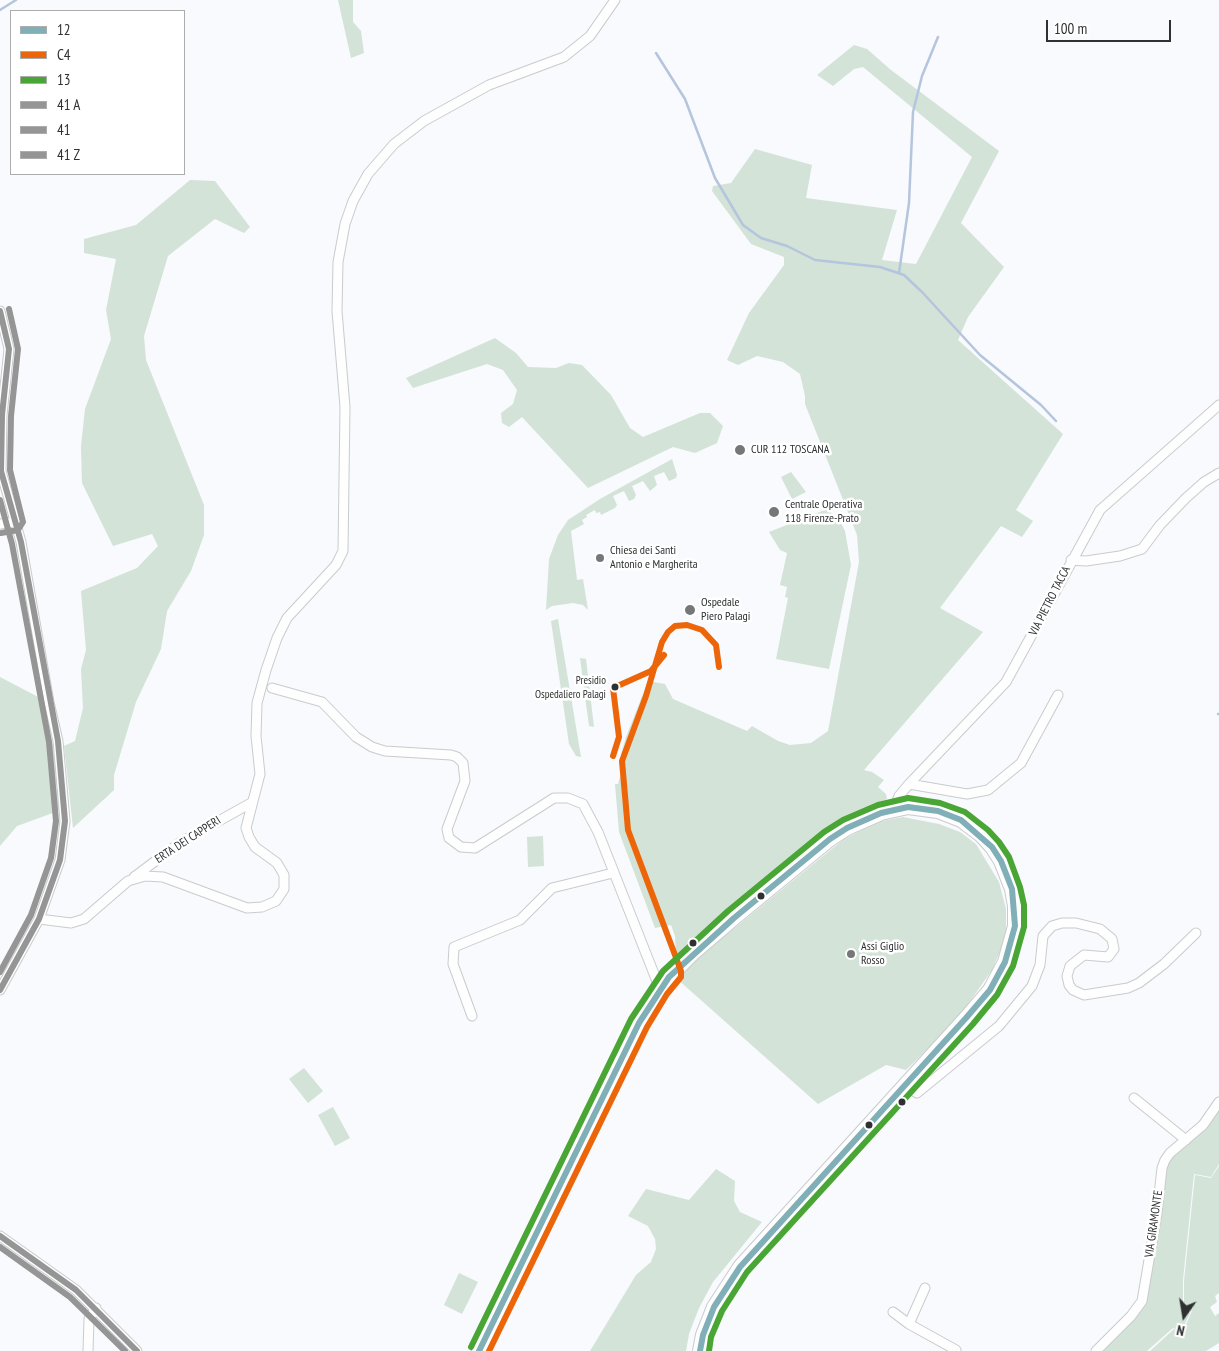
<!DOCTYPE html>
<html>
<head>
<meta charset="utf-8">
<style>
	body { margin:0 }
	#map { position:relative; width:1219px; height:1351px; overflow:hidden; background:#f8fafd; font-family:"PT Sans Narrow",sans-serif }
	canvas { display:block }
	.legend { position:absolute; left:10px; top:10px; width:175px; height:165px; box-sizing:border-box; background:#fff; border:1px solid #acacad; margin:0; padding:6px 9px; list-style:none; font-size:15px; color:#2f3032 }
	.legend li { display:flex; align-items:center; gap:10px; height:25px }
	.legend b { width:25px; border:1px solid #acacad }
	.north { position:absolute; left:1159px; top:1291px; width:50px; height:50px; -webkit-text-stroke:4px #fff; paint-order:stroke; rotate:193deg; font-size:14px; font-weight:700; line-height:20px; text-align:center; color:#2f3032 }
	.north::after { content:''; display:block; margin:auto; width:18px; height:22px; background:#2f3032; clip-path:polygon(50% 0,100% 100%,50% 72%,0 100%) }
	.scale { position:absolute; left:1046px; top:20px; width:125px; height:22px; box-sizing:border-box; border:2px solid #2f3032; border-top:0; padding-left:6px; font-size:15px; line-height:18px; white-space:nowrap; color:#2f3032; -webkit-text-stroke:4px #fff; paint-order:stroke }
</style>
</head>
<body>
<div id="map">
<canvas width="1219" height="1351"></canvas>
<ul class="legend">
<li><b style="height:6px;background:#80afb7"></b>12</li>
<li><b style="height:6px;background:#ec6508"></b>C4</li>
<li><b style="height:6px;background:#49a634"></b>13</li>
<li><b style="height:6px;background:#969595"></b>41 A</li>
<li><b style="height:6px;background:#969595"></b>41</li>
<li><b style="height:6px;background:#969595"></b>41 Z</li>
</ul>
<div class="north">N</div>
<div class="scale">100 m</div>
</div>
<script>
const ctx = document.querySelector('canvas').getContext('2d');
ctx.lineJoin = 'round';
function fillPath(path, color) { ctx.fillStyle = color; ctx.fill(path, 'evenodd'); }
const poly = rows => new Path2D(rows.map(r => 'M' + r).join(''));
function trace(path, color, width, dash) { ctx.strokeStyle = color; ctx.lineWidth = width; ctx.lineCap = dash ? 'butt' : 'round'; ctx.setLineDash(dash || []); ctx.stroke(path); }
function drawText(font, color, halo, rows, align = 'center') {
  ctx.font = font + ' "PT Sans Narrow",sans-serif'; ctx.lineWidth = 5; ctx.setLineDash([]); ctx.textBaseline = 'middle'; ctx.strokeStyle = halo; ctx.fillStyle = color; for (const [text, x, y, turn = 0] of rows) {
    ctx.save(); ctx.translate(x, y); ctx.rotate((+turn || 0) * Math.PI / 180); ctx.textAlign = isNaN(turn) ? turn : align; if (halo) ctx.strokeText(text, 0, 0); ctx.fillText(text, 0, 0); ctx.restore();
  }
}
const green = poly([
	[338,0,353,0,353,22,361,31,364,53,351,58],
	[854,45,867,49,891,70,999,151,961,223,1004,267,968,317,958,340,1063,434,1016,510,1033,521,1022,537,1001,526,940,608,983,632,864,770,872,772,884,780,878,787,886,794,887,799,842,818,818,835,755,887,676,957,675,936,671,925,655,928,619,832,615,784,618,784,622,770,621,754,626,737,648,681,665,684,673,699,747,731,752,726,778,741,790,745,811,743,828,731,859,562,857,535,805,404,805,396,800,374,783,362,757,356,738,365,727,360,749,313,784,265,784,257,751,244,712,191,713,186,731,183,755,149,812,165,806,198,897,210,882,260,916,264,972,157,863,67,854,69,833,86,817,75],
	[190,180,215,181,250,227,244,233,215,219,168,256,144,336,146,360,204,505,204,535,191,571,167,611,161,649,136,702,114,775,114,790,73,828,64,746,75,741,83,708,81,669,86,650,81,591,137,568,158,546,152,534,113,546,82,483,81,446,85,409,111,339,106,310,116,259,84,253,84,239,136,225],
	[495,338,516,353,528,367,556,368,569,363,582,365,611,395,630,428,643,437,700,413,710,413,723,426,717,443,695,453,673,447,588,488,522,417,509,427,502,423,501,413,513,404,517,390,503,370,487,364,413,388,406,378],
	[672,459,677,475,676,478,669,481,664,472,654,476,657,485,650,491,643,481,632,486,636,495,634,499,629,501,624,491,613,496,617,505,615,508,601,515,600,512,596,513,595,510,586,515,587,517,582,520,584,524,571,531,577,580,583,579,588,610,583,605,573,603,552,606,546,610,549,559,558,535,568,520,600,499],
	[791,472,806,492,792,499,781,477],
	[827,509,840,521,845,531,851,565,829,669,776,659,788,598,785,597,787,587,780,585,787,553,780,550,769,532],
	[558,619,581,757,576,756,569,744,551,621],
	[580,658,586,659,594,727,589,726],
	[0,677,42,699,53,745,61,810,17,826,0,846],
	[903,817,939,824,960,832,976,844,999,882,1006,909,1006,929,1002,947,992,970,956,1021,906,1070,886,1065,818,1104,676,978,694,961,844,839,877,822],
	[543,836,544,866,528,867,527,837],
	[304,1068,323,1091,308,1103,289,1079],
	[333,1107,350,1138,335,1146,318,1115],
	[1219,1107,1219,1164,1211,1177,1194,1174,1183,1280,1183,1309,1191,1311,1181,1332,1173,1328,1147,1351,1101,1351,1146,1299,1161,1190,1167,1162],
	[1219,1166,1219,1293,1215,1296,1217,1302,1210,1307,1215,1316,1219,1313,1219,1343,1206,1351,1150,1351,1174,1329,1182,1333,1192,1311,1184,1308,1184,1281,1195,1175,1211,1178],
	[716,1169,735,1181,734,1201,740,1212,762,1222,713,1282,699,1308,689,1334,686,1351,590,1351,636,1275,651,1262,656,1249,655,1239,648,1226,628,1216,646,1189,689,1200],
	[459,1273,478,1282,462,1314,444,1305]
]);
const stream = poly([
	[0,10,16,0],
	[656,53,685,99,715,178,743,225,761,238,787,246,815,260,880,267,904,275,922,292,980,355,1041,405,1056,421],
	[899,273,909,203,913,112,922,76,938,37],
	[1218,714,1219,714]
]);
const street = poly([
	[0,311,9,349,2,415,1,471,21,542,49,702,58,741,65,821,60,860,39,919,0,990],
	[0,524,14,522],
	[1071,560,1086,561,1120,556,1142,549,1160,525,1186,498,1204,482,1219,473],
	[272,688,322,702,356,737,372,747,385,751,451,755,457,757,463,763,465,781,447,829,449,838,461,847,475,848,554,798,568,798,583,804,598,832,660,989],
	[909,784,967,794,988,790,1021,763,1058,695],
	[894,809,899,796,909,784,1006,682,1100,510,1219,405],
	[134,877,181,842,251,803],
	[39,919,71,923,84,919,128,881,145,876,163,877,247,908,262,907,276,901,284,889,284,875,277,863,255,847,249,837,246,828,260,774,256,736,257,703,266,670,277,638,287,618,336,565,343,551,345,407,337,311,338,262,345,224,353,201,368,174,394,144,424,121,489,85,564,57,590,36,615,0],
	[472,1016,453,964,454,947,520,920,552,888,613,873],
	[906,1086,917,1093,999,1026,1032,986,1040,965,1043,936,1052,926,1062,923,1076,923,1100,929,1112,939,1114,949,1108,957,1084,955,1070,966,1067,976,1069,985,1073,990,1084,995,1128,988,1139,983,1164,964,1196,933],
	[1134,1098,1186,1140],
	[0,1236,76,1290,137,1351],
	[893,1312,909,1324,956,1350],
	[909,1324,925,1288],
	[88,1351,89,1319,96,1308],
	[1096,1351,1131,1316,1142,1301,1157,1213,1162,1168,1165,1160,1170,1153,1203,1125,1219,1102]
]);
const primary = poly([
	[479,1351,639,1023,669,977,692,954,734,918,830,839,847,828,881,813,908,807,938,811,961,820,982,836,992,847,1001,861,1012,889,1015,906,1015,926,1005,962,990,990,966,1018,740,1267,714,1307,703,1335,700,1351]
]);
const bus1 = poly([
	[479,1351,639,1023,669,977,734,918,830,839,847,828,881,813,908,807,938,811,961,820,992,847,1001,861,1012,889,1015,926,1005,962,990,990,966,1018,740,1267,714,1307,703,1335,700,1351]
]);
const bus2 = poly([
	[613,756,619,737,613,688,651,671,664,655],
	[489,1351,647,1027,667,994,681,977,681,971,628,830,622,761,646,696,662,642,668,632,675,626,687,625,702,630,716,645,719,667]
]);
const bus3 = poly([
	[471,1347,631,1019,663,971,728,911,824,832,843,820,878,805,908,798,940,803,965,812,988,830,999,842,1009,857,1020,887,1024,905,1024,927,1013,966,997,995,973,1024,747,1272,722,1311,711,1337,709,1351]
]);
const bus4 = poly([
	[0,311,9,349,2,415,1,471,21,542,58,741,65,821,60,860,39,919,0,990],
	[0,1236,76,1290,137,1351]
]);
const bus5 = poly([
	[0,500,12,544,49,742,56,821,51,858,31,915,0,972],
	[0,1247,70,1297,125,1351]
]);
const bus6 = poly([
	[1,533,18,530,23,522,10,470,11,416,18,349,9,309]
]);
const markers = [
	[740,450,6,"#757779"],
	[774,512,6,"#757779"],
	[600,558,5,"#757779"],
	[690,610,6,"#757779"],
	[615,687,4.5,"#2f3032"],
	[761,896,4.5,"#2f3032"],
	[693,943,4.5,"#2f3032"],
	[851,954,5,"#757779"],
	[902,1102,4.5,"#2f3032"],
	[869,1125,4.5,"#2f3032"]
];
const busNames = [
	["Presidio",606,681],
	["Ospedaliero Palagi",606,695]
];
const poiNames = [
	["CUR 112 TOSCANA",751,450],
	["Centrale Operativa",785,505],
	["118 Firenze-Prato",785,519],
	["Chiesa dei Santi",610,551],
	["Antonio e Margherita",610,565],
	["Ospedale",701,603],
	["Piero Palagi",701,617],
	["Assi Giglio",861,947],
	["Rosso",861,961]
];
const streetNames = [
	["VIA PIETRO TACCA",1050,601,-63],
	["ERTA DEI CAPPERI",188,840,-33],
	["VIA GIRAMONTE",1154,1224,-82]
];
fillPath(green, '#d3e3d8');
trace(stream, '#b4c5dd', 2.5);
trace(street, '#c9cbcd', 11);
trace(primary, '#c9cbcd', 16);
trace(street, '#fefeff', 9);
trace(primary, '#fefeff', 14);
trace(bus1, '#80afb7', 6);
trace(bus2, '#ec6508', 6);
trace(bus3, '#49a634', 6);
trace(bus4, '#969595', 6);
trace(bus5, '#969595', 6);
trace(bus6, '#969595', 6);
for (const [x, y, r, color] of markers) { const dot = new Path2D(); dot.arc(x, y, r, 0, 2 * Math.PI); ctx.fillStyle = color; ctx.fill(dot); trace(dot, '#fff', 2); }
drawText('11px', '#2f3032', '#fff', busNames, 'right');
drawText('12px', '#2f3032', '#fff', poiNames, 'left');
drawText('12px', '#2f3032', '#fff', streetNames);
</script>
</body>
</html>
